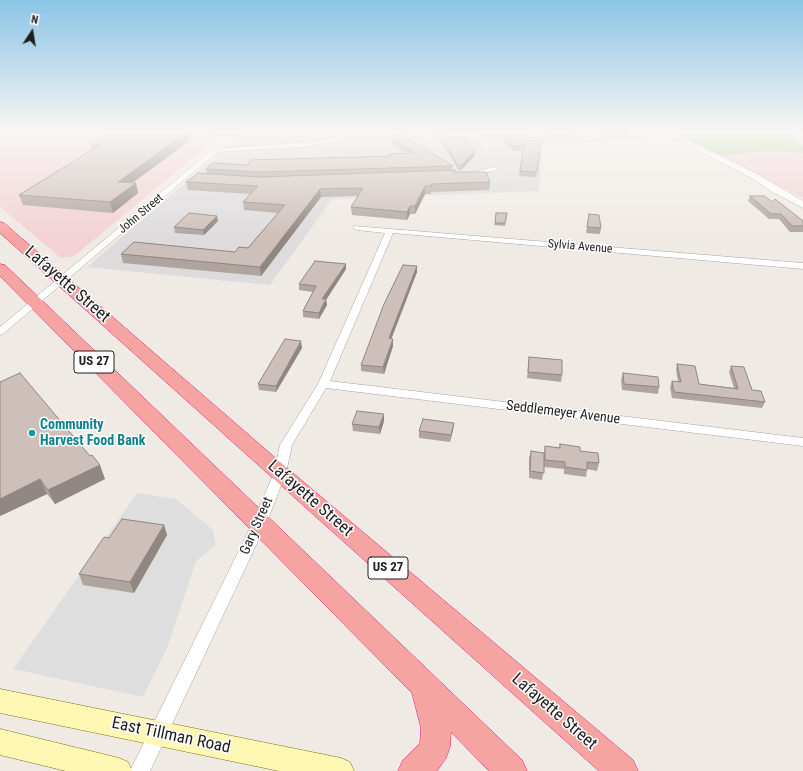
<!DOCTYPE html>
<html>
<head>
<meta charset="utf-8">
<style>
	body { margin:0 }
	#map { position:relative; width:803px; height:771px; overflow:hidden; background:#f0eae4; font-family:"Roboto Condensed",sans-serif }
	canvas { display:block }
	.north { position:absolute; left:12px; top:12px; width:40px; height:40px; -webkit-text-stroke:3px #fff; paint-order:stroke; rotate:12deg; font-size:11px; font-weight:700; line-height:16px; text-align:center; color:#1e1e1e }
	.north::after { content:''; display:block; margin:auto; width:14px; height:18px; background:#1e1e1e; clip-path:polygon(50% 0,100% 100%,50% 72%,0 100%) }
</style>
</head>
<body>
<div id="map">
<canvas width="803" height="771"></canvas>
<div class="north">N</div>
</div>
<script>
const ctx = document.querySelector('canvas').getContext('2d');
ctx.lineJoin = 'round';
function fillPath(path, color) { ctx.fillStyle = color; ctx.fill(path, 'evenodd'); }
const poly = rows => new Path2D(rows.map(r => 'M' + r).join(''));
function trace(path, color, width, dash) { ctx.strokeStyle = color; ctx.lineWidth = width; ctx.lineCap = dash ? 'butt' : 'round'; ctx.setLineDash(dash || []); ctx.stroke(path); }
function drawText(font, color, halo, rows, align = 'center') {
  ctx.font = font + ' "Roboto Condensed",sans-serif'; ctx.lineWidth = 3; ctx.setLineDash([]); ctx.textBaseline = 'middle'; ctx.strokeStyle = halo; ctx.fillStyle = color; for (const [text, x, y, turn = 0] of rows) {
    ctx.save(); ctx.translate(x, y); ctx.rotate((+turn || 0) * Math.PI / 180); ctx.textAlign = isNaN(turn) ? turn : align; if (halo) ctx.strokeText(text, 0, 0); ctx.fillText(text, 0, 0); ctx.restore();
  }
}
const residential = poly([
	[247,130,651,130,663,136,550,146,539,144,542,154,539,191,332,199,270,285,87,267]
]);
const commercial = poly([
	[0,130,127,130,220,136,74,256,61,258,0,207],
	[772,151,803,153,803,198,718,156]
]);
const forest = poly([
	[128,130,247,130,238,137],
	[668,130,790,130,803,146,803,153,772,151,718,156]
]);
const parking = poly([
	[137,493,176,499,213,530,216,545,196,561,167,648,143,697,13,669]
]);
const minor = poly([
	[341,130,347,130,342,137,334,141,312,146,217,152,3,334,0,335,0,327,213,149,312,142,330,139,338,135,341,130],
	[504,130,540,130,480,135,490,146,487,148,474,136,437,137,429,140,418,136,421,133,429,130,441,134,504,130],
	[429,134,434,134,434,135,425,135,429,134],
	[803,140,803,144,798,142,799,141,803,140],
	[495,167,497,168,497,170,471,175,468,173,495,167],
	[354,226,803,263,803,269,393,233,330,381,803,438,803,446,326,388,292,445,286,473,266,524,150,771,130,771,252,524,274,473,280,445,318,384,385,233,357,230,353,228,354,226]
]);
const tertiary = poly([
	[659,130,668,130,759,175,803,201,803,208,769,190,753,179,659,130]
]);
const secondary = poly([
	[0,689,341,758,350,762,354,771,279,771,0,713,0,689],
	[0,729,119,758,128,762,132,771,66,771,0,755,0,729]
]);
const trunk = poly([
	[0,222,4,223,287,468,633,760,638,771,599,771,0,233,0,222],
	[0,264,5,265,522,760,527,771,489,771,451,732,450,747,446,758,437,771,398,771,403,760,420,743,421,728,412,693,0,276,0,264]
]);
const wall = poly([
	[435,130,446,130,445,132,441,132],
	[544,130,571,130,573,132,572,136,552,138],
	[600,130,627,130,627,134,606,135],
	[498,131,528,141,541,140,536,177,519,176,523,150,513,151,497,135],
	[439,134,474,156,461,170,458,170,439,138],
	[392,139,453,166,452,170,455,170,455,172,490,182,489,190,431,192,431,194,425,194,415,214,410,214,407,220,352,215,351,207,358,196,321,197,261,276,123,263,121,254,235,252,248,248,278,213,244,210,243,202,251,194,188,190,186,182,207,173,206,169,248,165,390,156,407,154,392,144],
	[189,141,132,183,138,193,113,213,23,205,19,195,92,150,91,145],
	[750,196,772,202,803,221,803,232,790,232,779,219,769,219,748,201],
	[507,213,505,226,494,225,495,223],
	[589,214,601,228,600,234,586,233],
	[218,221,204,235,175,233,174,227],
	[346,264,346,269,326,300,327,305,319,319,303,317,303,311,313,292,299,290,299,284],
	[417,266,417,272,391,339,393,346,384,374,361,371,361,365],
	[302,348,276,392,259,390,258,384],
	[529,357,562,375,561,382,527,378],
	[677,364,699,384,734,388,729,372,731,366,752,390,765,402,762,408,672,398,670,387,672,381,678,382,676,370],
	[623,373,659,387,658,394,622,390,621,380],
	[0,382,105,479,55,504,47,494,0,516],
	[384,421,380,434,353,431,352,424],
	[454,423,453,430,450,442,419,438,419,431],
	[560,444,580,451,599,463,597,471,587,469,586,477,564,474,564,469,544,467,542,480,529,478,529,458,531,451,544,453,545,446,559,448],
	[164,525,167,535,134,593,83,585,79,574,109,538]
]);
const shadedWall = poly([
	[613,130,627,130,627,134,606,135,607,131],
	[187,132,189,141,120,192,118,182],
	[475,151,474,156,461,170,462,165],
	[136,183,138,193,113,213,110,202],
	[425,186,425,194,415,214,415,206],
	[320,189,321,197,261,276,260,267],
	[410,206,410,214,407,220,407,212],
	[217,216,218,221,204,235,203,230],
	[346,264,346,269,326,300,327,305,319,319,319,313,322,299],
	[417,266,417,272,389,345,389,338],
	[393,339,393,346,384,374,383,367],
	[301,341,302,348,276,392,276,386],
	[384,414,384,421,380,434,379,427],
	[454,423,453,430,450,442,451,435],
	[100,465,105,479,55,504,48,490],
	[40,479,47,494,0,516,0,499],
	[164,525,167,535,134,593,130,582]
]);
const building = poly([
	[125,130,158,130,187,132,118,182,136,183,110,202,19,195,100,145,91,145,108,134,117,135,125,130],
	[516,130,528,141,541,140,537,172,520,171,524,145,514,146,498,131,516,130],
	[550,130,571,130,573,132,553,133,550,130],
	[397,132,453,166,259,172,206,169,213,163,248,165,250,160,391,156,390,154,414,153,392,139,397,132],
	[439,134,445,134,444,138,465,137,475,151,462,165,458,165,439,134],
	[455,170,453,172,486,172,490,182,431,184,431,186,425,186,415,206,410,206,407,212,351,207,363,188,320,189,260,267,121,254,134,242,235,252,239,247,248,248,285,205,243,202,258,186,186,182,198,173,259,177,455,170],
	[750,196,765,196,772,202,775,199,803,221,803,226,792,226,781,214,771,214,750,196],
	[189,213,217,216,203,230,174,227,189,213],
	[496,213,507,213,505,223,495,223,496,213],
	[589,214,599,215,601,228,587,227,589,214],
	[315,261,346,264,322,299,326,299,319,313,303,311,316,286,299,284,315,261],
	[403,265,417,266,389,338,393,339,383,367,361,365,384,304,403,265],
	[285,339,301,341,276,386,258,384,285,339],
	[529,357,562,360,562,375,528,372,529,357],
	[677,364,695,366,699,384,738,389,731,366,744,367,752,390,761,391,765,402,674,392,672,381,681,382,677,364],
	[20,373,90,456,92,455,100,465,48,490,40,479,0,499,0,382,20,373],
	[623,373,658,377,659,387,624,384,623,373],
	[357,411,384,414,379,427,352,424,357,411],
	[423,419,454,423,451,435,419,431,423,419],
	[560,444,580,447,580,451,598,453,599,463,587,462,587,470,565,467,565,462,545,460,545,446,560,448,560,444],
	[531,451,544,453,544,473,530,471,531,451],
	[122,519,164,525,130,582,79,574,104,537,109,538,122,519]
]);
const markers = [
	[32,433,4,"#0f9aa8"]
];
const farStreetnames = [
	["John Street",141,214,-40],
	["Sylvia Avenue",580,247,5]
];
const shields = [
	[94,362,40],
	[388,568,40]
];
const shieldNames = [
	["US 27",94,362],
	["US 27",388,568]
];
const streetNames = [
	["Seddlemeyer Avenue",563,413,7],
	["Gary Street",257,526,-66]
];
const cultureNames = [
	["Community",40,425],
	["Harvest Food Bank",40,441]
];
const nearStreetnames = [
	["Lafayette Street",67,285,41],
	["Lafayette Street",310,499,41],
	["Lafayette Street",554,712,41],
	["East Tillman Road",171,736,12]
];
fillPath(residential, '#dddbdc');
fillPath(commercial, '#f3d1d5');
fillPath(forest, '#b1d395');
fillPath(parking, '#dedede');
trace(minor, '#a5a5a5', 1);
trace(tertiary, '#a5a5a5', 1);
trace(secondary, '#7b7500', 1);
trace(trunk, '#ea157f', 1);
fillPath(minor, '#fff');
fillPath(tertiary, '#fff');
fillPath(secondary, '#fff7b3');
fillPath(trunk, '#f6a4a2');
fillPath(wall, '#b0a49f');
fillPath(shadedWall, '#908682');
fillPath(building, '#cdbfb9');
trace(building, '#908682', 1);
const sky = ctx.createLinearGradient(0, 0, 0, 238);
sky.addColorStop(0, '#8bc4e6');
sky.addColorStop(0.55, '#f8f6f3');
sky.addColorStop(1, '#f8f6f300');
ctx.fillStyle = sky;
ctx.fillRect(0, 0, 803, 238);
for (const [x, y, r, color] of markers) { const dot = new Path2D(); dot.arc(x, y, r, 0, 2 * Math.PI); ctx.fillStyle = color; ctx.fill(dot); trace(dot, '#fff', 1.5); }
drawText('12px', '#1e1e1e', '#fff', farStreetnames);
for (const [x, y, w] of shields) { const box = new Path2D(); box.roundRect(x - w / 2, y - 11, w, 22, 3); ctx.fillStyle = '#fff'; ctx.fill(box); trace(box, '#1e1e1e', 1); }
drawText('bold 13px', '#1e1e1e', null, shieldNames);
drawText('14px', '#1e1e1e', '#fff', streetNames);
drawText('bold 14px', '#0d838f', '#fff', cultureNames, 'left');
drawText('17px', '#1e1e1e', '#fff', nearStreetnames);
</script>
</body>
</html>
